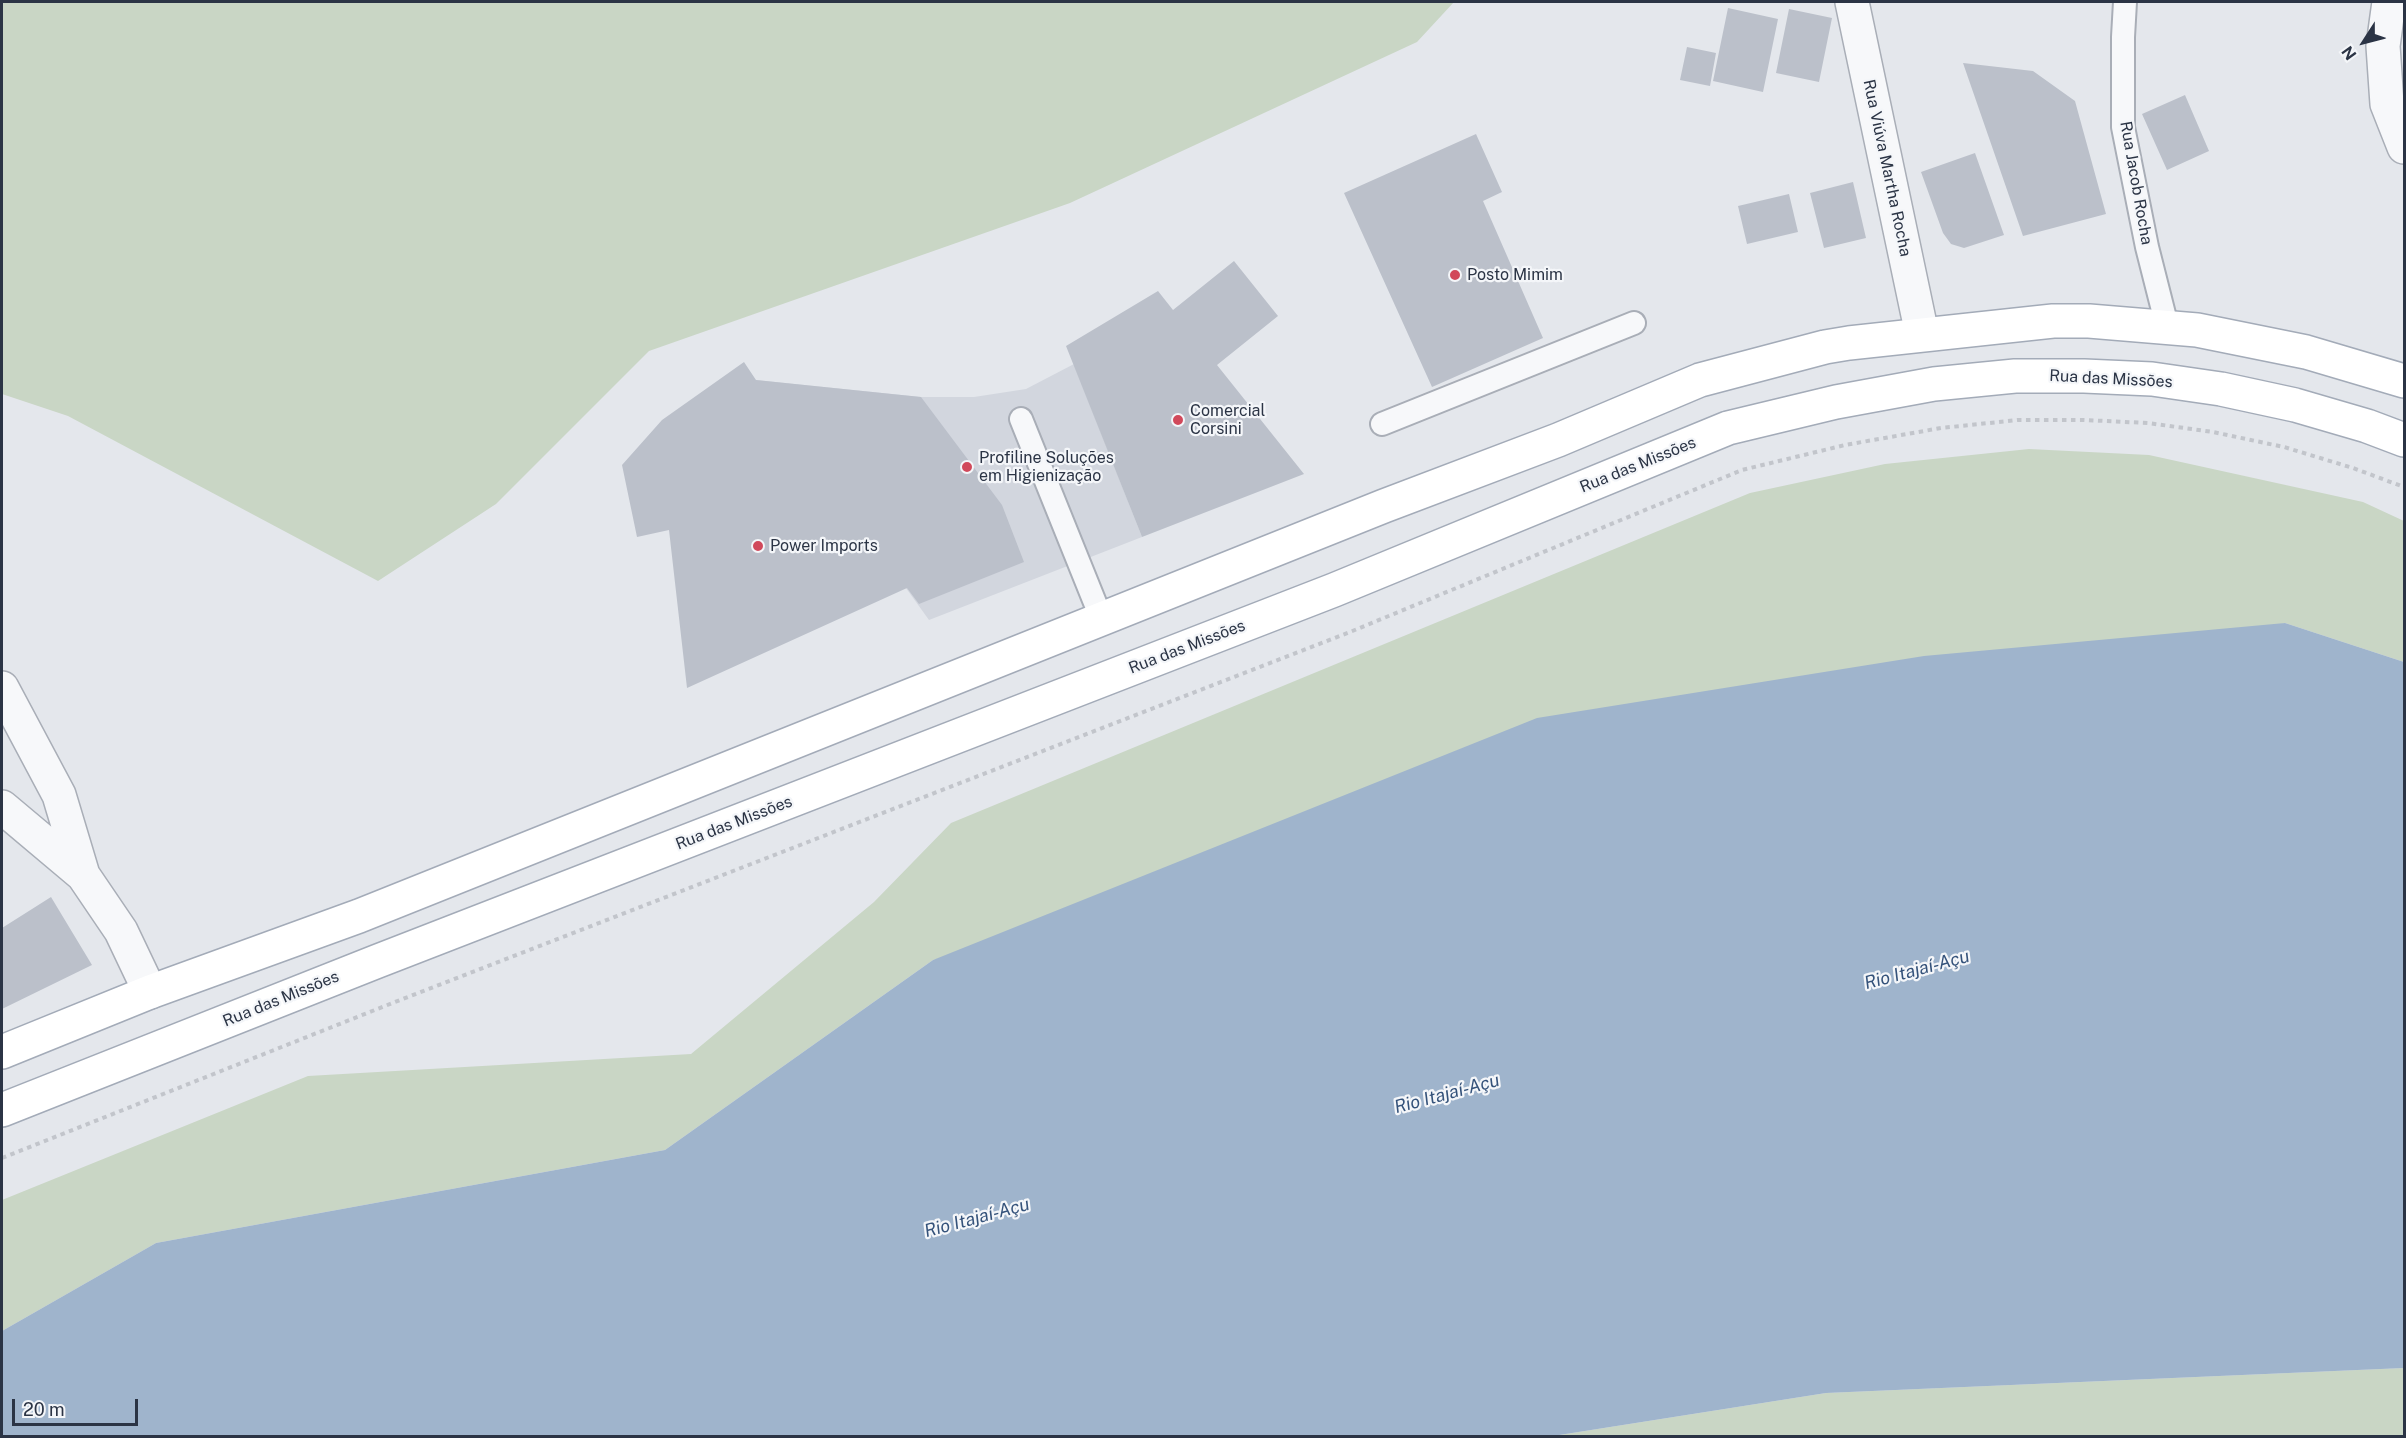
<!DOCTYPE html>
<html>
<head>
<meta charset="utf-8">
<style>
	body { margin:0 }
	#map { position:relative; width:2406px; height:1438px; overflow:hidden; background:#e4e7ec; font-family:"Public Sans",sans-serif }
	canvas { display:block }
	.frame { position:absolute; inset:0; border:3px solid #2b3445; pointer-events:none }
	.north { position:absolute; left:2334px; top:12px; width:60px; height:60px; -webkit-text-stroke:4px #f4f6f9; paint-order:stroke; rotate:234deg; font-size:16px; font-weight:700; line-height:24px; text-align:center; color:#2b3445 }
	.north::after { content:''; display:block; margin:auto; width:21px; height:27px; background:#2b3445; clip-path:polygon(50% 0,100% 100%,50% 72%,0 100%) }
	.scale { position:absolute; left:12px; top:1399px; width:126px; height:27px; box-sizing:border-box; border:3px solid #2b3445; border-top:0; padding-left:8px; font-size:18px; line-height:21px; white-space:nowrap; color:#2b3445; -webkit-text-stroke:4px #f4f6f9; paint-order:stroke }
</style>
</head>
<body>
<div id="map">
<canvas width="2406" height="1438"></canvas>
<div class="frame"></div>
<div class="north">N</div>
<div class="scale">20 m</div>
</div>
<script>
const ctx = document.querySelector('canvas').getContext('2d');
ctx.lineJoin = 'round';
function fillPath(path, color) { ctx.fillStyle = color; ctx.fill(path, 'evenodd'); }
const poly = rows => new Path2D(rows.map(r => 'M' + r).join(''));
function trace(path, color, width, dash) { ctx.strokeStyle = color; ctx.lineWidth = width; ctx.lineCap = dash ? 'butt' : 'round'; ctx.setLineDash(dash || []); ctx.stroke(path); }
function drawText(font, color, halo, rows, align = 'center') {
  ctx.font = font + ' "Public Sans",sans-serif'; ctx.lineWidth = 4.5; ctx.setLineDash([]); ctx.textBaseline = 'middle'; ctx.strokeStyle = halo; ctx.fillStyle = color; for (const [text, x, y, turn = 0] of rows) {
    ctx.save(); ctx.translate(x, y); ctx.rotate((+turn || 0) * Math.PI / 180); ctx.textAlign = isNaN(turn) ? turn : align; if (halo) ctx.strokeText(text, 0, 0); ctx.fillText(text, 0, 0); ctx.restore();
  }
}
const built = poly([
	[1074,364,1142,537,929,620,756,380,921,397,974,397,1026,389]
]);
const green = poly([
	[2,2,1454,2,1417,42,1070,203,649,351,496,504,378,581,68,416,2,394],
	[2029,449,2149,455,2363,502,2404,521,2404,662,2285,623,933,960,665,1150,156,1243,2,1331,2,1200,308,1076,691,1054,874,902,951,823,1750,493,1885,464],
	[2404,1368,2404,1436,1553,1436,1826,1393]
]);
const water = poly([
	[2285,623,2404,662,2404,1368,1826,1393,1553,1436,2,1436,2,1331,156,1243,665,1150,933,960,1537,718,1924,656]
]);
const building = poly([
	[1728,8,1778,19,1763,92,1713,81],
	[1789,9,1832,18,1819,82,1776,73],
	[1687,47,1716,53,1710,86,1680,80],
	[1963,63,2033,71,2075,101,2106,214,2023,236],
	[2185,95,2209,151,2167,170,2142,114],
	[1476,134,1502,192,1483,201,1543,338,1432,387,1344,193],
	[1975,153,2004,235,1964,248,1951,244,1943,233,1921,172],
	[1853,182,1866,238,1824,248,1810,193],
	[1789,194,1798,232,1747,244,1738,206],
	[1234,261,1278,316,1217,365,1304,474,1142,537,1066,346,1158,291,1173,310],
	[744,362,756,380,921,397,1002,505,1024,562,919,604,907,588,687,688,669,530,637,537,622,465,662,420],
	[51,897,92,965,2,1009,2,928]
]);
const path = poly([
	[2,1158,395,1002,1350,632,1742,470,1845,445,1941,428,2018,420,2084,420,2148,423,2213,432,2284,447,2353,468,2404,487]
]);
const service = poly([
	[2125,2,2123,37,2123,127,2147,247,2167,326],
	[1021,419,1102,620],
	[1382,424,1634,323]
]);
const minor = poly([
	[1852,2,1922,334],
	[2389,2,2383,46,2387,104,2404,147],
	[2,688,59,795,83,875],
	[2,807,83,875,121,931,150,992]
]);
const primary = poly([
	[2,1052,150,992,359,916,1384,506,1558,440,1700,380,1825,347,1849,343,2053,321,2089,321,2197,330,2306,352,2404,381],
	[2,1110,378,961,1334,590,1728,428,1836,402,1934,384,2015,376,2084,376,2152,379,2221,389,2295,405,2367,426,2404,440]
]);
const markers = [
	[1455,275,6,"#d1495b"],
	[1178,420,6,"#d1495b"],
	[967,467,6,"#d1495b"],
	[758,546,6,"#d1495b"]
];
const streetNames = [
	["Rua Viúva Martha Rocha",1887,168,78],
	["Rua Jacob Rocha",2136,183,80],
	["Rua das Missões",2111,379,3],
	["Rua das Missões",1638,465,-22],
	["Rua das Missões",1187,647,-21],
	["Rua das Missões",734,823,-21],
	["Rua das Missões",281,999,-22]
];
const poiNames = [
	["Posto Mimim",1467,275],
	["Comercial",1190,411],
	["Corsini",1190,429],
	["Profiline Soluções",979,458],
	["em Higienização",979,476],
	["Power Imports",770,546]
];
const waterNames = [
	["Rio Itajaí-Açu",1917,970,-15],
	["Rio Itajaí-Açu",1447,1094,-15],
	["Rio Itajaí-Açu",977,1218,-15]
];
fillPath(built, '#d2d6de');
fillPath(green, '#c9d6c5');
fillPath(water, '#9fb4cc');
fillPath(building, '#bbc0ca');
trace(service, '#a9aeb7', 26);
trace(minor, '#a9aeb7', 36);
trace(primary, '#a3abb8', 36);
trace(path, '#c2c5cb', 4, [4.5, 4.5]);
trace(service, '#f7f8fa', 22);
trace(minor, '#f7f8fa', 33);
trace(primary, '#fff', 33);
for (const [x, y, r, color] of markers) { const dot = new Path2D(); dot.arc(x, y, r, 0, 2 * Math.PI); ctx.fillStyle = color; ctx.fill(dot); trace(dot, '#f4f6f9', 2); }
drawText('16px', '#2b3445', '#f4f6f9', streetNames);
drawText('16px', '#2b3445', '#f4f6f9', poiNames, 'left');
drawText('italic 18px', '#34527a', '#f4f6f9', waterNames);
</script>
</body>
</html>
